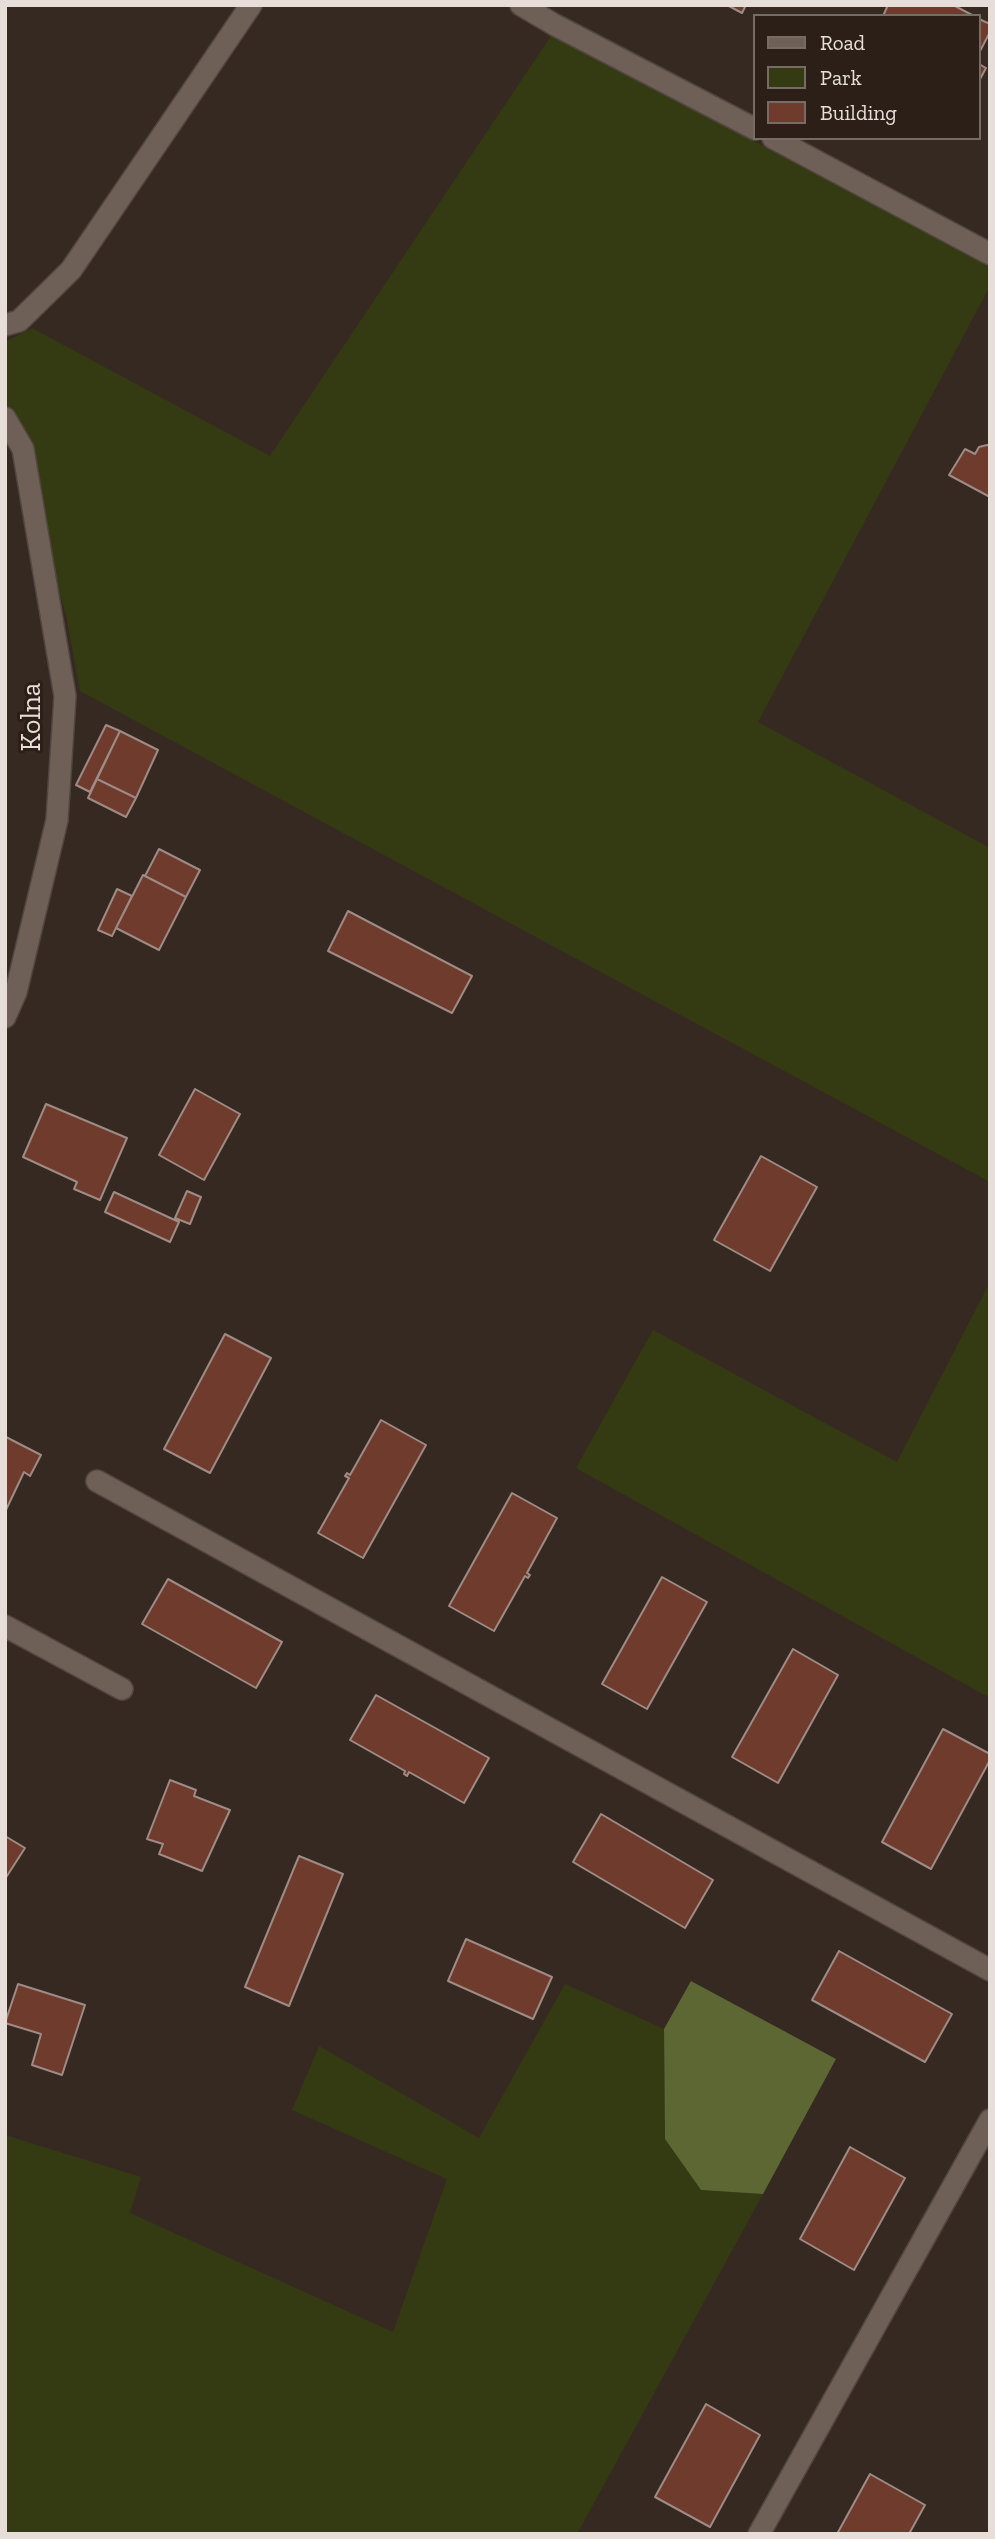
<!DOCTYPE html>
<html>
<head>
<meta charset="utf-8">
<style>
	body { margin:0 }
	#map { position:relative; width:995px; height:2539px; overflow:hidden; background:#362921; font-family:"Zilla Slab",serif }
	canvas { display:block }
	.frame { position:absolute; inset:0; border:7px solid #e7ded9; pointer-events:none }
	.legend { position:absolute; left:753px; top:14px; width:228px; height:126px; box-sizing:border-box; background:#2c1f18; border:2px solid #776b65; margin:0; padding:9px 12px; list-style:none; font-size:21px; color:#e7ded9 }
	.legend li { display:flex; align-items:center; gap:14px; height:35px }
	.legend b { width:35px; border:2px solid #776b65 }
</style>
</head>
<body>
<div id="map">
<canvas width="995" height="2539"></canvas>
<div class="frame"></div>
<ul class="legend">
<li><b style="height:9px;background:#6f6057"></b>Road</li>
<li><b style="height:19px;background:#343b12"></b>Park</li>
<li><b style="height:19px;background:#6e3b2c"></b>Building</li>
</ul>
</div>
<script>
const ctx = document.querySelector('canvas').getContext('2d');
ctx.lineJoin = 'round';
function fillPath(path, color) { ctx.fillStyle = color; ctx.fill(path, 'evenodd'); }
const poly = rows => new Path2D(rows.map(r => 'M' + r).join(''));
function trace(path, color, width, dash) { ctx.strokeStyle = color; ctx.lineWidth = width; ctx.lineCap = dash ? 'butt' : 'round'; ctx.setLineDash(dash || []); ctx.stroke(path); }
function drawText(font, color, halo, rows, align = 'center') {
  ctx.font = font + ' "Zilla Slab",serif'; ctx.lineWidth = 6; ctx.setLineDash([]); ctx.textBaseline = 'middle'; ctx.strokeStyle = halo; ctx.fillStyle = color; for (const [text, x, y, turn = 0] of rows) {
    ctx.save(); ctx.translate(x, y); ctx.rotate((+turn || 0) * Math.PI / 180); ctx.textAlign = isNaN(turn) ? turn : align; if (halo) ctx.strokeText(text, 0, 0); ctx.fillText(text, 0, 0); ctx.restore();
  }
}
const green = poly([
	[551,36,990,263,990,286,758,722,990,848,990,1182,80,691,66,615,5,402,5,342,32,328,270,456],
	[990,1282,990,1698,576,1468,653,1330,897,1462],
	[565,1984,664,2029,665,2139,701,2190,763,2194,577,2534,5,2534,5,2135,141,2177,130,2213,393,2332,447,2179,292,2110,319,2046,479,2138]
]);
const forest = poly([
	[691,1981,836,2059,763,2194,701,2190,665,2139,664,2029]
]);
const building = poly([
	[727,5,746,5,742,13,727,5],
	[888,5,953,5,974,16,883,16,888,5],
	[979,19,990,24,990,32,979,53,979,19],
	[979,64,986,68,979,81,979,64],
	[987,445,990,446,990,497,949,475,965,449,975,454,979,447,987,445],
	[106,725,120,731,90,792,76,785,106,725],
	[120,731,158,750,136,798,97,779,120,731],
	[97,779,136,798,126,817,88,798,97,779],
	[159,849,200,870,186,897,145,876,159,849],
	[143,875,186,897,159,950,116,928,143,875],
	[117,889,132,896,112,936,98,930,117,889],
	[348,911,472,976,452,1013,328,951,348,911],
	[195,1089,240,1114,204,1180,159,1155,195,1089],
	[46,1104,127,1138,100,1200,74,1189,77,1182,23,1157,46,1104],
	[761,1156,817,1187,770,1271,714,1240,761,1156],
	[187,1191,201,1197,190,1224,175,1218,187,1191],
	[114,1192,179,1222,170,1242,105,1212,114,1192],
	[225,1334,271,1358,210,1473,164,1449,225,1334],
	[381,1420,426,1445,363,1558,318,1533,349,1478,345,1476,347,1473,350,1475,381,1420],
	[6,1437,41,1455,30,1476,24,1472,5,1512,6,1437],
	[512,1493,557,1518,527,1573,530,1575,528,1578,525,1576,494,1631,449,1606,512,1493],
	[662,1577,707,1602,647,1709,602,1684,662,1577],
	[168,1579,282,1642,256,1688,142,1624,168,1579],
	[793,1649,838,1675,778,1783,732,1757,793,1649],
	[376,1695,489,1758,464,1803,409,1772,407,1776,404,1774,405,1771,350,1740,376,1695],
	[943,1729,990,1754,990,1760,931,1869,882,1842,943,1729],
	[170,1780,196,1790,194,1796,230,1810,202,1871,159,1854,163,1844,147,1839,170,1780],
	[601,1814,713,1880,685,1928,573,1862,601,1814],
	[5,1836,25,1848,5,1879,5,1836],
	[299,1856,343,1874,289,2006,245,1987,299,1856],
	[466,1939,552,1977,533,2019,448,1981,466,1939],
	[839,1951,952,2014,925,2062,812,2000,839,1951],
	[18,1984,85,2005,62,2075,32,2065,41,2034,5,2023,18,1984],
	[850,2147,905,2178,854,2270,800,2239,850,2147],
	[706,2404,760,2435,710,2527,655,2497,706,2404],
	[870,2474,925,2505,909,2534,837,2534,870,2474]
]);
const lane = poly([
	[97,1481,990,1970],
	[759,2534,990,2120]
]);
const street = poly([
	[521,5,555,25,755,129],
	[773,138,990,254],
	[5,325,19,321,71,270,251,5],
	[5,418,23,449,65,696,57,820,16,992,5,1017],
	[5,1626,122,1689]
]);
const streetNames = [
	["Kolna",32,717,-90]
];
fillPath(green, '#343b12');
fillPath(forest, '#5d6733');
fillPath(building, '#6e3b2c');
trace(building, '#9e8b86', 2);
trace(lane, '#524640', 24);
trace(street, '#524640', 24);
trace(lane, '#6f6057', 21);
trace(street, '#6f6057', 21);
drawText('28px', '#e7ded9', '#2c1f18', streetNames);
</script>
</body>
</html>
